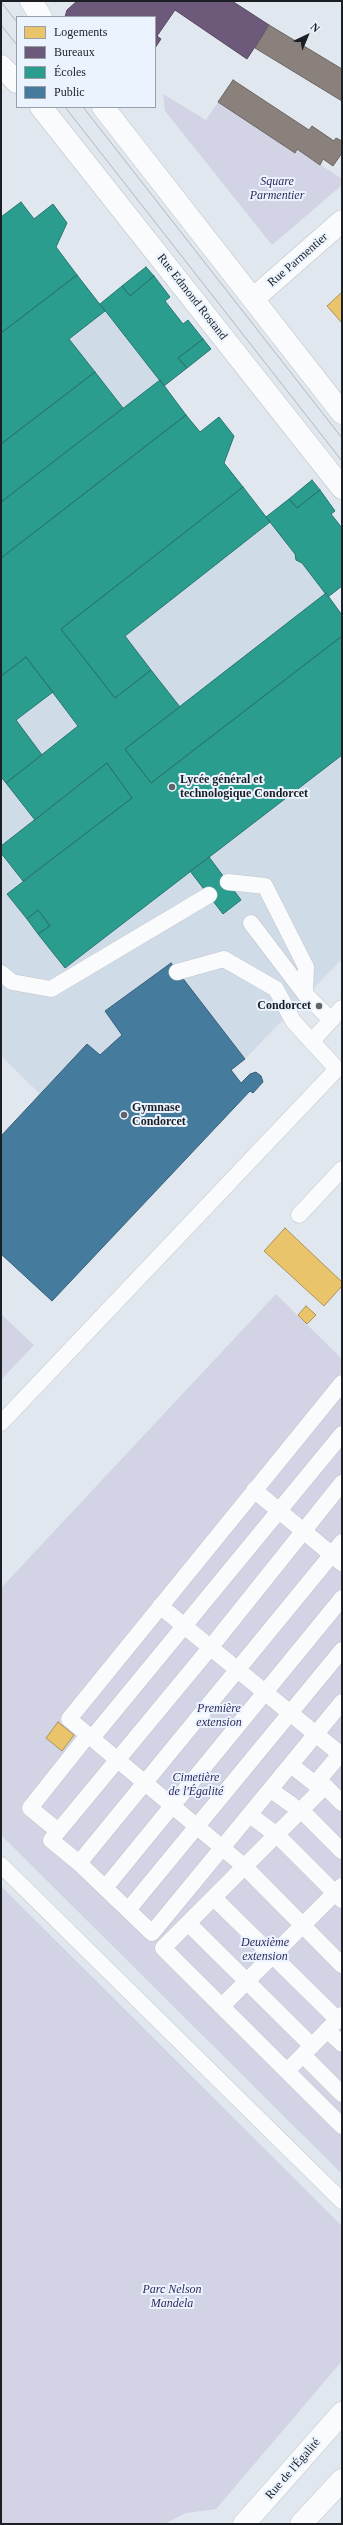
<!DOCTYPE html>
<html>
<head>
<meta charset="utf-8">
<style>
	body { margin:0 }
	#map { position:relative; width:343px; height:2525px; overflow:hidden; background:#e1e7ee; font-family:"Times New Roman",serif }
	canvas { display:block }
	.frame { position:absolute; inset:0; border:2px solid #1b1f24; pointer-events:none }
	.legend { position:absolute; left:16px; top:16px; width:140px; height:92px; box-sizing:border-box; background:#ebf4fe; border:1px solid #989fa7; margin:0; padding:5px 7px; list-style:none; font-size:12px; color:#1b1f24 }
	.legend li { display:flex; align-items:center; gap:8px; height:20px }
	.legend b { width:20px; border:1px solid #989fa7 }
	.north { position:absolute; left:287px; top:16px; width:40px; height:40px; -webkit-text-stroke:3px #ebf4fe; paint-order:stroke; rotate:44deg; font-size:11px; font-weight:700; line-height:16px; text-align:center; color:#1b1f24 }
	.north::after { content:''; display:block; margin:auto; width:14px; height:18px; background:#1b1f24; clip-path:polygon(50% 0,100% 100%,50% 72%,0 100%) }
</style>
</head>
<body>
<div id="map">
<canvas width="343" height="2525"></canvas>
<div class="frame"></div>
<ul class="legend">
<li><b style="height:11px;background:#e9c46a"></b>Logements</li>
<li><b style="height:11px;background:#6d597a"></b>Bureaux</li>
<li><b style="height:11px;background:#2a9d8f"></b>Écoles</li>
<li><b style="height:11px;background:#457b9d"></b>Public</li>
</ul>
<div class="north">N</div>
</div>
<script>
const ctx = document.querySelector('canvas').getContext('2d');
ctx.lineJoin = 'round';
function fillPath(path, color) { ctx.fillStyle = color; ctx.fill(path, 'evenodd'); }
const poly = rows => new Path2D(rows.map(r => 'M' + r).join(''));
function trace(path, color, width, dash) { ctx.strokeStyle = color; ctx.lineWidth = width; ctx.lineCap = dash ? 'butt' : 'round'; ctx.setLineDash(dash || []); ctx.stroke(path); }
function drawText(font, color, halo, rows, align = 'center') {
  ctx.font = font + ' "Times New Roman",serif'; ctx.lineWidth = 4; ctx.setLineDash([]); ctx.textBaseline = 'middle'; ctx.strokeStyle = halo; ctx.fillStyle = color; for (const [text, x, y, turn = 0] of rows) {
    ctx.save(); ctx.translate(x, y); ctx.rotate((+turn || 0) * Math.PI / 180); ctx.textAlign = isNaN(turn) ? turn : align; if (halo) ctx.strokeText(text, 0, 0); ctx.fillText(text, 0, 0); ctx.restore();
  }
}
const built = poly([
	[21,202,34,218,53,204,67,223,56,247,100,304,146,267,170,297,165,301,183,324,188,320,211,349,164,386,200,432,219,417,234,436,224,463,266,517,312,480,335,511,331,514,342,528,342,586,328,597,342,615,342,959,245,1059,170,963,105,1011,122,1035,100,1055,87,1044,40,1094,1,1056,1,217]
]);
const green = poly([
	[163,94,206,120,218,102,294,153,297,149,342,179,342,185,272,245,165,111],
	[276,1294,342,1359,342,2174,1,1835,1,1588],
	[1,1314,34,1345,1,1380],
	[1,1886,342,2226,342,2361,216,2509,186,2513,164,2524,1,2524]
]);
const homes = poly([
	[342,292,342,323,327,306,342,292],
	[285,1228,342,1282,342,1286,324,1306,264,1251,285,1228],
	[306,1306,316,1315,307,1324,298,1315,306,1306],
	[58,1722,74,1735,62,1751,46,1738,58,1722]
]);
const offices = poly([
	[77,1,232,1,269,25,247,59,175,10,157,36,161,39,155,48,155,17,65,17,67,10,77,1]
]);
const schools = poly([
	[21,202,34,219,53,204,67,223,56,247,77,275,1,333,1,217,21,202],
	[146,267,154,276,130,296,122,286,146,267],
	[77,275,105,311,69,339,95,372,1,444,1,333,77,275],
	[154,276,170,297,165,301,183,324,188,320,203,339,178,358,187,368,164,386,100,304,122,286,130,296,154,276],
	[203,339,211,349,187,368,178,358,203,339],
	[95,372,123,408,1,502,1,444,95,372],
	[160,380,186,415,1,558,1,502,160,380],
	[186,415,200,432,219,417,234,436,224,463,243,487,61,629,115,698,151,670,180,707,125,749,151,783,342,636,342,755,65,968,38,934,50,926,38,910,27,919,7,894,132,798,107,763,35,820,6,783,78,726,26,657,1,676,1,558,186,415],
	[312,480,320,490,297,508,289,499,312,480],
	[243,487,270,522,125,636,151,670,115,698,61,629,243,487],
	[320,490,335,511,331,514,342,528,342,586,328,597,302,563,296,560,295,554,266,517,289,499,297,508,320,490],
	[326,593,342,615,342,636,151,783,125,749,326,593],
	[26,657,53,692,16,720,42,755,6,783,1,777,1,676,26,657],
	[107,763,132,798,23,881,1,853,1,846,107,763],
	[209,857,241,900,223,914,190,871,209,857],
	[38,910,50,926,38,934,27,919,38,910]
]);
const public = poly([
	[171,963,245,1059,231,1070,241,1083,250,1074,256,1072,261,1076,263,1082,253,1093,250,1091,52,1301,1,1254,1,1136,87,1044,100,1055,122,1035,105,1011,171,963]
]);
const industry = poly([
	[269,25,342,69,342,101,255,48,269,25],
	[233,80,309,130,312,126,334,141,336,138,342,141,342,153,333,166,323,159,320,165,297,149,295,153,218,102,233,80]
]);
const lane = poly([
	[228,882,265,886,306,967,305,994,251,923],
	[1,973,12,982,51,989,209,895],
	[305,994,331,1020],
	[312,1041,342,1008],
	[299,1215,342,1169],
	[342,1383,69,1719,245,1867,342,1965],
	[1,1423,337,1069,293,1021,276,989,224,959,177,972],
	[342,1483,210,1648,51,1840,79,1863,152,1933,342,1702],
	[254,1490,342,1563],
	[160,1606,340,1754],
	[92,1738,342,1434],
	[291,1765,315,1784,342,1752],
	[271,1790,292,1805],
	[342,1803,325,1786,163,1948,342,2126],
	[301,1810,342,1851],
	[250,1815,270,1830],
	[58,1831,30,1808,88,1735],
	[277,1835,342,1900],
	[79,1863,342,1542],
	[1,1865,342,2201],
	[105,1888,342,1598],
	[214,1898,337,2019],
	[128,1910,342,1650],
	[188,1923,312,2046],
	[222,2006,342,1886],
	[327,2030,342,2044],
	[303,2055,342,2094],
	[287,2071,342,2015]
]);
const street = poly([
	[253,299,342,221]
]);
const secondary = poly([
	[31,1,41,17],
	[1,66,17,82],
	[41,107,342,488],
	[103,107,342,413],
	[244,2524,342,2413],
	[301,2524,342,2480]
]);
const tram = poly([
	[1,2,17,22],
	[1,25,17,45],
	[65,107,342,461],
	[83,107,342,438]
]);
const markers = [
	[172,787,4,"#60656b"],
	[319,1006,4,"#60656b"],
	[124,1115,4,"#60656b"]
];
const parkNames = [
	["Square",277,182],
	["Parmentier",277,196],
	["Première",219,1709],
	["extension",219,1723],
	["Cimetière",196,1778],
	["de l'Égalité",196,1792],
	["Deuxième",265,1943],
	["extension",265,1957],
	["Parc Nelson",172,2290],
	["Mandela",172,2304]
];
const streetNames = [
	["Rue Parmentier",298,260,-41],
	["Rue Edmond Rostand",192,297,52],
	["Rue de l'Égalité",293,2469,-49]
];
const poiNames = [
	["Lycée général et",180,780],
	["technologique Condorcet",180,794],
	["Condorcet",311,1006,"right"],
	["Gymnase",132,1108],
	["Condorcet",132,1122]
];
fillPath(built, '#d0dbe8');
fillPath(green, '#d2d3e5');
fillPath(homes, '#e9c46a');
trace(homes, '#ab9255', 1);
fillPath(offices, '#6d597a');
trace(offices, '#544860', 1);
fillPath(schools, '#2a9d8f');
trace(schools, '#26776f', 1);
fillPath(public, '#457b9d');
trace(public, '#385f79', 1);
fillPath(industry, '#8a817c');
trace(industry, '#696462', 1);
trace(lane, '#c0c4c9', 17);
trace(street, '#c0c4c9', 23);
trace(secondary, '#c0c4c9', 23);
trace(lane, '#fafbfc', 16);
trace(street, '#fafbfc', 22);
trace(secondary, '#fafbfc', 22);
trace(tram, '#b6b7b9', 1);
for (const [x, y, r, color] of markers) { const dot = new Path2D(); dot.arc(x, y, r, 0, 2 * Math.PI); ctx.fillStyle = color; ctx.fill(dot); trace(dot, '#ebf4fe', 1.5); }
drawText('italic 12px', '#33295d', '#ebf4fe', parkNames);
drawText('12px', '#1b1f24', '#ebf4fe', streetNames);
drawText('bold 12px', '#1b1f24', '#ebf4fe', poiNames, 'left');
</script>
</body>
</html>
